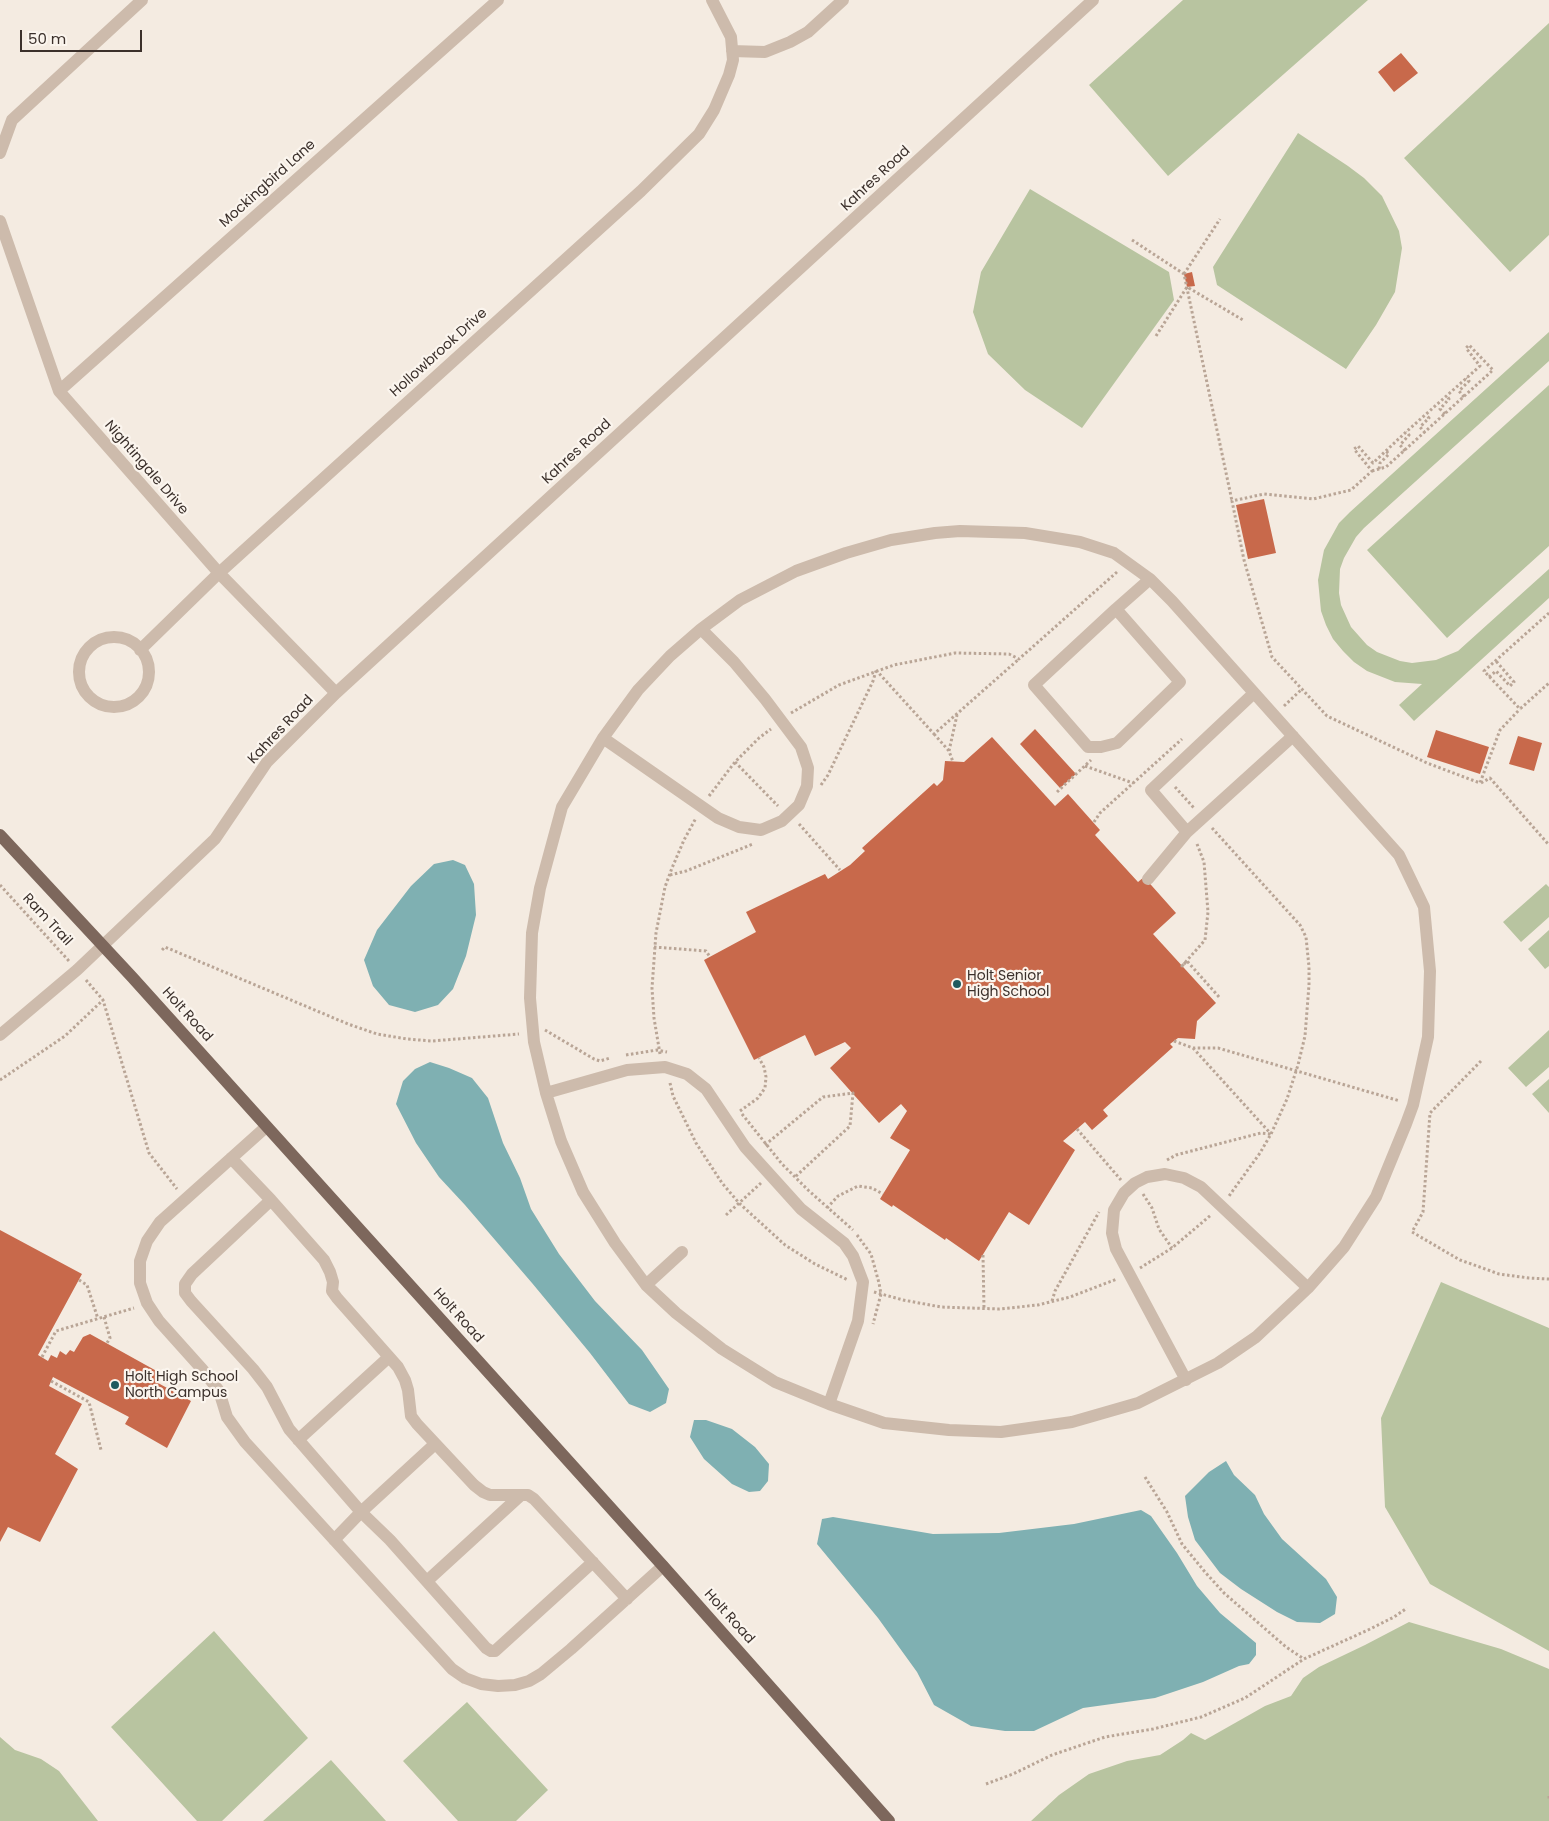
<!DOCTYPE html>
<html>
<head>
<meta charset="utf-8">
<style>
	body { margin:0 }
	#map { position:relative; width:1549px; height:1821px; overflow:hidden; background:#f4ebe1; font-family:Poppins,sans-serif }
	canvas { display:block }
	.scale { position:absolute; left:20px; top:30px; width:122px; height:22px; box-sizing:border-box; border:2px solid #3b302b; border-top:0; padding-left:6px; font-size:15px; line-height:18px; white-space:nowrap; color:#3b302b; -webkit-text-stroke:4px #fbf5ee; paint-order:stroke }
</style>
</head>
<body>
<div id="map">
<canvas width="1549" height="1821"></canvas>
<div class="scale">50 m</div>
</div>
<script>
const ctx = document.querySelector('canvas').getContext('2d');
ctx.lineJoin = 'round';
function fillPath(path, color) { ctx.fillStyle = color; ctx.fill(path, 'evenodd'); }
const poly = rows => new Path2D(rows.map(r => 'M' + r).join(''));
function trace(path, color, width, dash) { ctx.strokeStyle = color; ctx.lineWidth = width; ctx.lineCap = dash ? 'butt' : 'round'; ctx.setLineDash(dash || []); ctx.stroke(path); }
function drawText(font, color, halo, rows, align = 'center') {
  ctx.font = font + ' Poppins,sans-serif'; ctx.lineWidth = 4.5; ctx.setLineDash([]); ctx.textBaseline = 'middle'; ctx.strokeStyle = halo; ctx.fillStyle = color; for (const [text, x, y, turn = 0] of rows) {
    ctx.save(); ctx.translate(x, y); ctx.rotate((+turn || 0) * Math.PI / 180); ctx.textAlign = isNaN(turn) ? turn : align; if (halo) ctx.strokeText(text, 0, 0); ctx.fillText(text, 0, 0); ctx.restore();
  }
}
const green = poly([
	[1183,0,1368,0,1168,176,1089,85],
	[1549,23,1549,235,1510,272,1404,158],
	[1298,133,1348,166,1364,178,1382,196,1399,231,1402,248,1395,292,1376,325,1346,369,1217,285,1213,267],
	[1030,189,1169,272,1174,300,1082,428,1025,390,988,354,973,312,981,272],
	[1549,332,1549,361,1364,528,1356,537,1344,558,1340,569,1339,593,1341,605,1351,627,1367,645,1377,652,1400,661,1412,663,1436,660,1458,651,1549,569,1549,598,1414,721,1399,705,1422,684,1395,682,1367,671,1354,662,1343,651,1333,639,1326,625,1321,611,1318,580,1324,550,1339,523,1350,512],
	[1549,385,1549,546,1447,638,1367,550],
	[1546,884,1549,887,1549,917,1521,942,1503,922],
	[1549,930,1549,966,1545,969,1528,949],
	[1549,1030,1549,1067,1526,1087,1508,1068],
	[1549,1079,1549,1113,1532,1094],
	[1441,1282,1549,1328,1549,1651,1430,1584,1385,1507,1381,1418],
	[1409,1622,1501,1649,1549,1669,1549,1821,1031,1821,1059,1795,1089,1774,1127,1761,1160,1755,1183,1740,1191,1733,1205,1740,1265,1706,1291,1696,1303,1678,1319,1667,1365,1645],
	[214,1631,308,1738,222,1821,197,1821,111,1727],
	[467,1702,548,1790,516,1821,458,1821,403,1761],
	[0,1737,15,1750,41,1759,59,1771,98,1821,0,1821],
	[331,1760,386,1821,263,1821]
]);
const water = poly([
	[453,860,465,865,474,884,476,915,466,956,453,989,438,1005,415,1012,389,1005,373,986,364,960,377,930,411,886,434,864],
	[430,1062,449,1068,472,1078,488,1098,503,1143,520,1178,531,1209,559,1254,595,1301,642,1350,669,1389,666,1403,650,1412,629,1404,590,1353,532,1283,465,1205,439,1177,416,1143,396,1104,403,1081,415,1069],
	[694,1420,706,1420,732,1429,755,1447,769,1464,768,1481,760,1491,749,1492,732,1484,704,1459,690,1437],
	[1226,1461,1234,1475,1255,1495,1264,1514,1282,1539,1326,1579,1337,1597,1335,1614,1320,1623,1297,1622,1277,1612,1241,1589,1220,1573,1195,1540,1188,1517,1185,1496,1209,1472],
	[1141,1510,1151,1516,1177,1553,1197,1586,1220,1613,1256,1643,1256,1655,1249,1664,1239,1666,1203,1682,1155,1698,1083,1708,1034,1731,1005,1731,971,1726,934,1705,917,1672,878,1618,817,1544,822,1519,833,1517,933,1534,999,1533,1074,1524]
]);
const building = poly([
	[1401,53,1418,73,1394,92,1378,72],
	[1192,272,1195,286,1187,287,1184,274],
	[1264,499,1276,553,1248,559,1236,505],
	[1035,729,1076,774,1060,788,1020,744],
	[1436,730,1489,747,1480,774,1427,757],
	[1518,736,1542,743,1534,771,1509,764],
	[992,737,1055,806,1068,794,1100,830,1095,835,1138,882,1144,877,1176,913,1153,934,1216,1003,1197,1021,1195,1039,1178,1038,1170,1044,1173,1047,1103,1110,1108,1116,1092,1130,1085,1122,1063,1141,1075,1150,1029,1225,1009,1212,979,1261,946,1238,945,1240,893,1205,892,1207,880,1199,910,1150,890,1138,907,1111,901,1104,879,1123,830,1068,851,1048,845,1042,815,1056,805,1035,754,1060,704,960,756,932,746,912,825,874,828,879,850,865,865,851,862,848,934,783,937,786,943,780,945,761,964,762],
	[0,1230,82,1274,38,1355,48,1361,51,1355,57,1358,60,1351,66,1355,70,1350,74,1352,83,1337,90,1334,162,1374,158,1383,191,1401,167,1448,125,1424,129,1417,53,1377,49,1386,82,1404,55,1454,78,1469,40,1542,8,1527,0,1542]
]);
const path = poly([
	[1132,240,1184,274,1232,501],
	[1184,274,1220,219],
	[1156,336,1187,287,1243,320],
	[1464,397,1459,391,1469,381,1466,378],
	[1445,414,1440,409,1449,399,1447,396],
	[1425,433,1420,427,1429,418,1426,415],
	[1405,451,1400,445,1409,435,1406,432],
	[1379,469,1380,463,1389,454,1386,451],
	[1372,471,1386,467,1493,370,1469,345,1466,348,1480,366,1406,432,1373,463,1358,446,1354,449,1372,471,1351,490,1313,499,1264,494,1232,501,1244,560,1272,657,1327,716,1427,763,1480,783,1500,730,1520,709],
	[1549,613,1484,671,1520,709,1549,683],
	[876,670,934,734,1019,659],
	[1489,677,1496,671,1510,686,1514,682,1496,661],
	[1284,706,1302,689],
	[791,713,839,685,894,665,955,653,1009,654,1019,659,1117,572],
	[934,734,949,751,953,762],
	[949,751,957,715],
	[735,762,778,806],
	[1085,766,1133,783],
	[1481,783,1490,778,1549,845],
	[821,785,828,775,873,681,876,671],
	[1175,787,1194,808],
	[1057,792,1091,760],
	[709,796,735,762,759,738,771,729],
	[1094,822,1100,813,1182,739],
	[799,824,840,870],
	[1212,828,1300,925,1306,937,1309,967,1309,985,1305,1036,1298,1065,1287,1099,1271,1134,1260,1153,1229,1196],
	[1197,844,1204,862,1208,912,1205,940,1182,966,1187,961,1220,998],
	[670,875,686,871,753,844],
	[0,885,69,961],
	[654,947,706,951,710,957],
	[162,950,165,947,348,1024,377,1034,407,1039,432,1041,519,1034],
	[86,980,103,1000,149,1153,177,1189],
	[545,1030,594,1059,600,1061,610,1058],
	[1174,1041,1193,1048,1218,1048,1400,1101],
	[1193,1048,1271,1134],
	[660,1054,654,1018,652,988,656,933,665,887,672,868,684,840,696,818],
	[626,1055,657,1050,667,1052],
	[1481,1061,1430,1113,1423,1212,1412,1232,1460,1260,1477,1266,1499,1274,1529,1278,1549,1279],
	[0,1080,65,1036,103,1000],
	[670,1083,673,1096,696,1143,722,1183,739,1203,785,1245,815,1264,848,1280],
	[740,1111,758,1098,765,1088,766,1077,764,1067,759,1058],
	[742,1114,782,1164,808,1190,853,1230],
	[1077,1129,1121,1180],
	[765,1145,823,1097,853,1093,850,1126,795,1177],
	[1167,1160,1176,1155,1261,1133,1271,1134],
	[1143,1194,1152,1208,1159,1229,1172,1248],
	[827,1208,838,1196,858,1186,872,1188,883,1194],
	[726,1215,761,1183],
	[857,1235,871,1254,879,1283,881,1294,873,1324],
	[983,1255,984,1309],
	[1140,1268,1172,1248,1211,1215],
	[79,1280,87,1285,98,1319],
	[874,1292,903,1300,941,1307,999,1309,1038,1305,1070,1297,1117,1279],
	[1052,1301,1055,1291,1099,1212],
	[104,1317,110,1338,107,1343],
	[42,1357,56,1331,134,1308],
	[51,1381,89,1402,101,1450],
	[1145,1477,1167,1512,1182,1544,1205,1572,1224,1593,1286,1647,1304,1659],
	[986,1784,1013,1774,1052,1755,1105,1737,1153,1729,1201,1717,1245,1698,1304,1659,1368,1630,1394,1617,1407,1608],
	[1549,1796,1549,1800]
]);
const minor = poly([
	[732,51,765,52,790,42,808,32,843,0],
	[0,153,12,120,142,0],
	[0,221,59,391,219,573,336,693],
	[59,391,498,0],
	[960,531,1025,533,1080,542,1114,553,1150,579,1172,601,1399,855,1424,907,1430,971,1428,1037,1413,1105,1406,1124,1376,1197,1344,1247,1308,1288,1256,1337,1218,1363,1138,1403,1072,1422,1001,1432,949,1430,884,1423,829,1404,775,1382,722,1349,676,1313,646,1285,615,1243,583,1192,561,1141,546,1093,534,1042,530,998,532,933,540,888,562,807,603,738,638,690,670,656,701,629,740,600,796,571,846,553,891,540,935,533,960,531],
	[1116,609,1180,682,1117,743,1101,747,1088,747,1034,685,1116,609,1150,579],
	'79 672a35 35 0 1 1 70 0a35 35 0 1 1-70 0Z',
	[140,650,219,573,641,191,699,134,714,110,729,75,733,60,731,37,712,0],
	[603,738,718,818,739,827,761,830,782,821,799,805,807,786,808,768,801,747,765,699,734,662,701,629],
	[1187,832,1151,790,1254,693],
	[1148,879,1187,832,1293,736],
	[0,1035,77,970,215,839,267,762,336,693,1093,0],
	[546,1093,627,1070,665,1067,687,1074,706,1089,745,1147,801,1209,844,1243,853,1256,863,1282,858,1321,829,1404],
	[266,1127,160,1222,147,1241,140,1261,140,1283,147,1303,159,1321,202,1369,219,1391,227,1417,245,1442,452,1669,465,1678,481,1684,498,1686,515,1685,529,1681,541,1674,571,1649,663,1566],
	[231,1158,271,1200,324,1260,330,1272,333,1282,332,1291,337,1298,398,1367,405,1380,408,1390,411,1416,417,1424,474,1485,483,1492,490,1495,528,1495,534,1499,627,1599],
	[271,1200,192,1274,185,1284,185,1293,191,1301,253,1369,267,1387,289,1429,361,1512,334,1540],
	[646,1285,682,1252],
	[1186,1380,1116,1249,1112,1233,1114,1210,1124,1193,1135,1183,1147,1177,1165,1174,1184,1178,1201,1187,1308,1288],
	[298,1440,389,1357],
	[435,1444,361,1512,390,1540,486,1648,491,1651,495,1651,593,1562],
	[427,1581,521,1495]
]);
const major = poly([
	[0,835,132,977,663,1566,889,1821]
]);
const markers = [
	[957,984,5,"#1f5a5e"],
	[115,1385,5,"#1f5a5e"]
];
const streetNames = [
	["Kahres Road",876,179,-43],
	["Mockingbird Lane",268,184,-42],
	["Hollowbrook Drive",439,353,-42],
	["Kahres Road",577,452,-43],
	["Nightingale Drive",146,468,49],
	["Kahres Road",281,730,-47],
	["Ram Trail",47,920,47],
	["Holt Road",187,1015,48],
	["Holt Road",458,1316,48],
	["Holt Road",729,1617,48]
];
const poiNames = [
	["Holt Senior",967,976],
	["High School",967,992],
	["Holt High School",125,1377],
	["North Campus",125,1393]
];
fillPath(green, '#b8c4a0');
fillPath(water, '#7fb0b2');
fillPath(building, '#c8694b');
trace(path, '#b9a596', 3, [2.5, 2.5]);
trace(minor, '#cdbbac', 12);
trace(major, '#7d675c', 12);
for (const [x, y, r, color] of markers) { const dot = new Path2D(); dot.arc(x, y, r, 0, 2 * Math.PI); ctx.fillStyle = color; ctx.fill(dot); trace(dot, '#fbf5ee', 2); }
drawText('14px', '#3b302b', '#fbf5ee', streetNames);
drawText('14px', '#3b302b', '#fbf5ee', poiNames, 'left');
</script>
</body>
</html>
